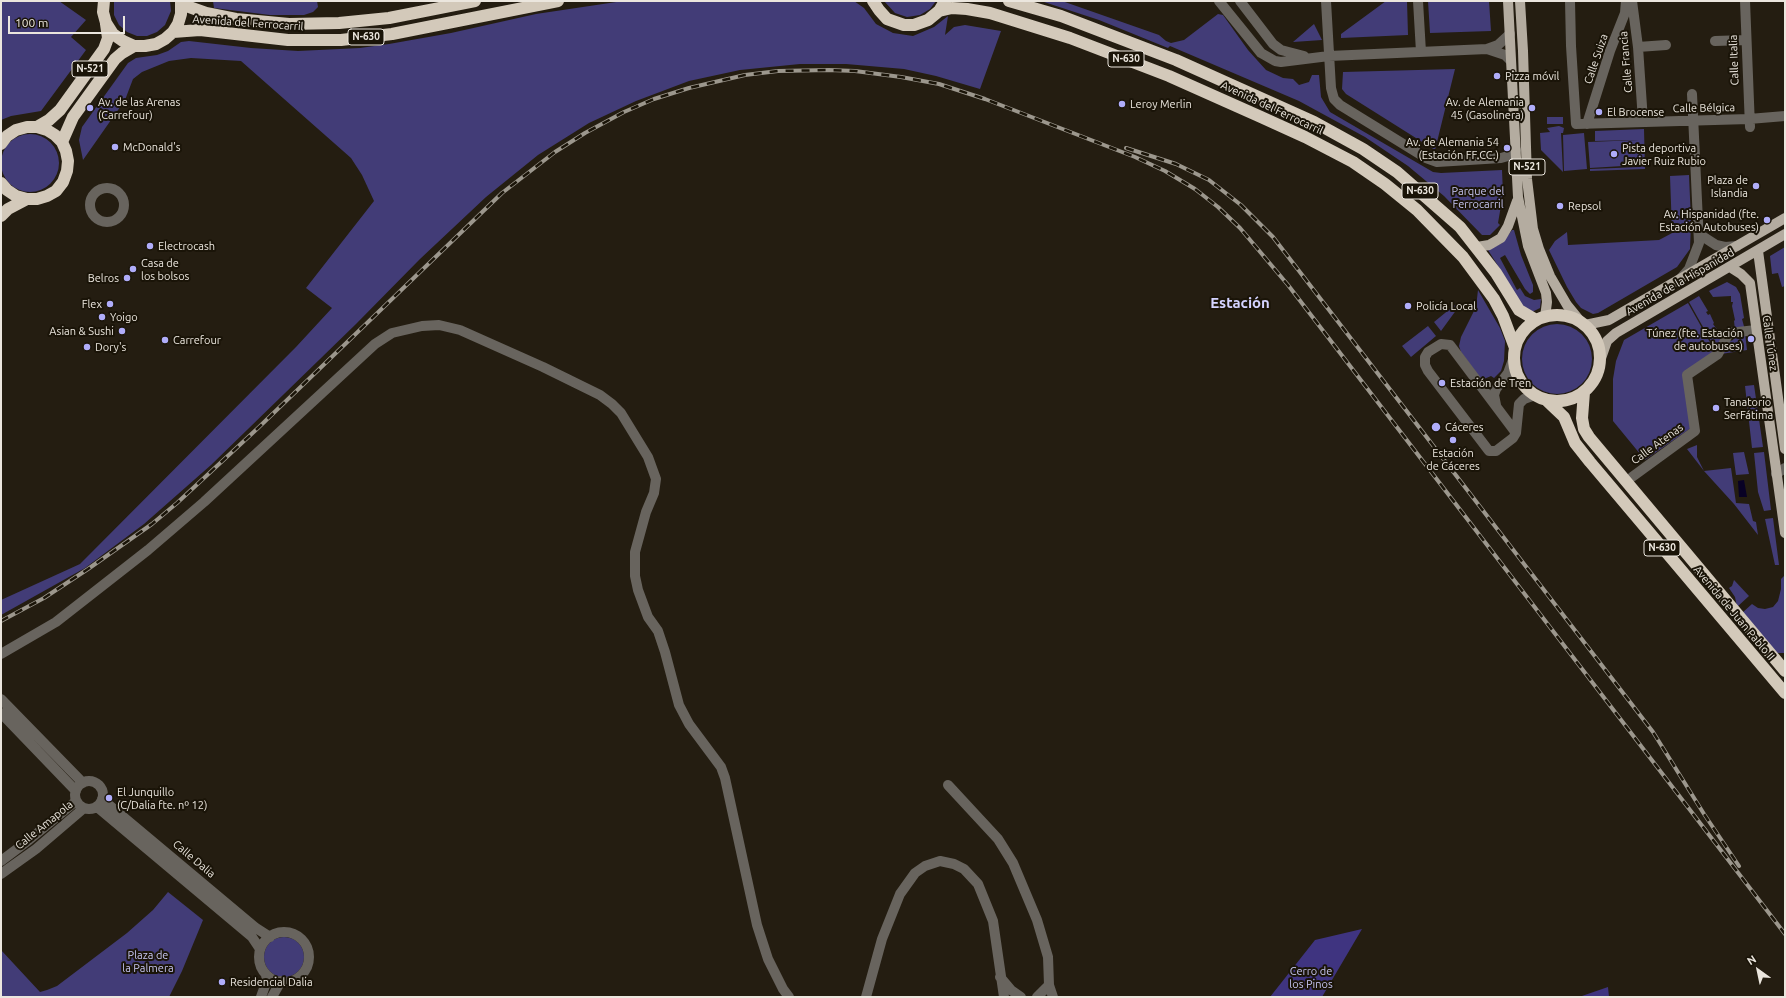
<!DOCTYPE html>
<html>
<head>
<meta charset="utf-8">
<style>
	body { margin:0 }
	#map { position:relative; width:1786px; height:998px; overflow:hidden; background:#241d11; font-family:Ubuntu,sans-serif }
	canvas { display:block }
	.frame { position:absolute; inset:0; border:2px solid #ebe6de; pointer-events:none }
	.north { position:absolute; left:1738px; top:950px; width:40px; height:40px; -webkit-text-stroke:3px #1a1408; paint-order:stroke; rotate:327deg; font-size:11px; font-weight:700; line-height:16px; text-align:center; color:#ebe6de }
	.north::after { content:''; display:block; margin:auto; width:14px; height:18px; background:#ebe6de; clip-path:polygon(50% 0,100% 100%,50% 72%,0 100%) }
	.scale { position:absolute; left:8px; top:16px; width:117px; height:18px; box-sizing:border-box; border:2px solid #ebe6de; border-top:0; padding-left:5px; font-size:12px; line-height:14px; white-space:nowrap; color:#ebe6de; -webkit-text-stroke:3px #1a1408; paint-order:stroke }
</style>
</head>
<body>
<div id="map">
<canvas width="1786" height="998"></canvas>
<div class="frame"></div>
<div class="north">N</div>
<div class="scale">100 m</div>
</div>
<script>
const ctx = document.querySelector('canvas').getContext('2d');
ctx.lineJoin = 'round';
function fillPath(path, color) { ctx.fillStyle = color; ctx.fill(path, 'evenodd'); }
const poly = rows => new Path2D(rows.map(r => 'M' + r).join(''));
function trace(path, color, width, dash) { ctx.strokeStyle = color; ctx.lineWidth = width; ctx.lineCap = dash ? 'butt' : 'round'; ctx.setLineDash(dash || []); ctx.stroke(path); }
function drawText(font, color, halo, rows, align = 'center') {
  ctx.font = font + ' Ubuntu,sans-serif'; ctx.lineWidth = 4; ctx.setLineDash([]); ctx.textBaseline = 'middle'; ctx.strokeStyle = halo; ctx.fillStyle = color; for (const [text, x, y, turn = 0] of rows) {
    ctx.save(); ctx.translate(x, y); ctx.rotate((+turn || 0) * Math.PI / 180); ctx.textAlign = isNaN(turn) ? turn : align; if (halo) ctx.strokeText(text, 0, 0); ctx.fillText(text, 0, 0); ctx.restore();
  }
}
const green = poly([
	[1,1,59,1,86,20,71,37,86,50,41,111,11,116,1,120],
	[114,1,170,1,171,11,165,25,157,32,147,36,137,36,127,32,119,25,114,15],
	[213,1,317,1,318,7,313,12,304,15,270,15,214,8],
	[623,1,854,1,864,8,876,24,893,33,913,36,934,27,948,16,945,35,954,27,965,25,1001,31,980,89,936,76,904,69,846,64,800,64,740,70,689,81,636,101,589,123,538,155,486,197,420,259,356,324,211,465,144,524,85,568,1,615,1,600,80,564,296,347,332,308,306,288,374,201,362,175,351,158,241,61,191,58,169,61,142,72,133,79,125,100,83,160,79,140,82,127,128,63,136,58,157,55,168,51,181,42,189,41,251,48,298,51,360,48,389,44,451,33,536,14],
	[884,1,936,1,930,9,920,15,907,17,895,13],
	[1041,1,1062,1,1159,35,1166,41,1171,43,1184,40,1218,14,1223,15,1248,50,1266,70,1283,78,1293,79,1299,85,1309,82,1312,75,1319,75,1321,97,1330,112,1433,172,1441,173,1502,170,1503,194,1498,223,1500,225,1490,235,1482,235,1444,196,1408,166,1365,137,1299,101,1170,46,1168,48,1099,20],
	[1386,1,1407,1,1408,35,1341,38,1341,34],
	[1428,1,1489,1,1491,31,1430,33],
	[1314,24,1322,40,1293,42],
	[1455,69,1435,150,1346,94,1342,89,1343,72],
	[1547,117,1563,117,1563,124,1547,124],
	[1559,126,1564,128,1563,133,1561,133,1563,172,1541,150,1540,133,1550,132,1547,128],
	[1644,129,1645,169,1590,171,1590,169,1640,167,1639,165,1590,168,1588,142,1639,140,1595,141,1595,131],
	[1584,133,1587,169,1564,171,1563,135],
	'1 163a29 29 0 1 1 58 0a29 29 0 1 1-58 0Z',
	[1689,175,1691,221,1672,231,1670,176],
	[1691,223,1690,249,1677,267,1598,313,1593,314,1581,308,1576,302,1567,287,1549,250,1555,241,1567,232,1568,245,1659,240],
	[1512,230,1514,230,1521,255,1533,285,1533,292,1530,294,1525,289,1505,255,1500,258,1517,290,1520,288,1525,296,1534,300,1541,299,1540,308,1532,312,1519,303,1507,280,1488,250,1502,243],
	[1785,247,1785,286,1782,287,1778,273,1772,274,1770,256],
	[1727,282,1736,287,1740,294,1744,318,1742,319,1745,330,1735,330,1734,321,1735,320,1732,306,1733,302,1731,302,1731,296,1713,297,1709,291],
	[1478,290,1500,328,1505,341,1504,361,1501,371,1494,378,1491,376,1484,379,1479,377,1461,352,1459,346,1461,337,1476,307],
	[1699,296,1708,311,1706,312,1708,315,1710,314,1714,323,1713,324,1721,335,1720,336,1722,339,1717,352,1689,302],
	[1688,303,1716,353,1684,374,1691,428,1645,460,1613,421,1613,379,1616,361,1624,340],
	[1456,304,1459,306,1457,309,1441,331,1434,322],
	'1522 359a35 35 0 1 1 70 0a35 35 0 1 1-70 0Z',
	[1428,326,1436,336,1411,357,1402,346],
	[1745,333,1747,350,1721,354,1728,342,1733,340,1736,335],
	[1754,385,1763,447,1752,448,1745,386],
	[1697,445,1697,457,1704,471,1731,468,1736,503,1749,504,1753,521,1756,522,1758,535,1734,504,1704,471,1687,449],
	[1744,452,1749,474,1736,475,1733,453],
	[1764,452,1771,510,1764,511,1758,492,1754,453],
	[1773,518,1779,565,1775,565,1765,519],
	[1785,575,1785,653,1777,653,1742,613,1752,604,1758,608,1765,609,1773,607,1778,601,1781,589,1781,579],
	[1734,580,1749,596,1737,607,1735,597,1729,588,1732,586],
	[168,892,203,920,182,971,169,997,1,997,1,950,40,992,47,990,57,986,127,933,153,910],
	'264 957a20 20 0 1 1 40 0a20 20 0 1 1-40 0Z'
]);
const forest = poly([
	[1362,929,1322,997,1270,997,1315,940],
	[1608,987,1609,997,1579,997]
]);
const water = poly([
	[1744,480,1747,497,1739,497,1738,481]
]);
const minor = poly([
	[1219,1,1261,53,1275,61,1281,62,1329,56,1487,49,1505,55,1511,61],
	[1240,1,1273,44,1281,50,1304,56],
	[1326,1,1331,88,1334,99,1340,105,1426,158,1437,162,1501,158,1508,156,1516,150],
	[1418,1,1421,52],
	[1570,1,1571,46,1576,124,1749,119,1785,116],
	[1632,1,1638,47,1643,121],
	[1745,1,1750,127],
	[1715,41,1745,40],
	[1638,47,1666,45],
	[1487,49,1498,45,1510,34],
	[1587,124,1610,51,1625,13,1626,1],
	'90 205a17 17 0 1 1 34 0a17 17 0 1 1-34 0Z',
	[1699,234,1716,245,1725,247,1737,246],
	[1681,278,1689,269,1699,243,1692,94],
	[1496,405,1494,395,1496,389,1508,373,1514,357],
	[1516,433,1450,345,1441,344,1428,352,1425,357,1425,365,1428,371,1489,451,1496,451,1513,438,1516,433,1519,404,1524,399,1535,395],
	[1776,474,1785,468],
	[1632,477,1695,431,1687,375,1718,354,1729,333,1756,330],
	[1,654,56,622,148,550,204,502,375,344,392,333,422,326,439,325,460,330,543,367,600,395,612,404,621,413,648,457,656,479,654,493,646,512,635,552,635,576,638,590,648,617,658,631,665,652,679,705,689,724,721,767,725,778,757,925,768,959,783,989,789,997],
	[1,699,83,783],
	[1,713,76,791],
	'75 795a14 14 0 1 1 28 0a14 14 0 1 1-28 0Z',
	[948,785,998,839,1013,863,1037,920,1048,957,1049,985,1053,997],
	[102,799,256,928,270,937],
	[97,807,252,937,260,949],
	[1,861,29,840,76,801],
	[1,874,36,849,84,808],
	'259 957a25 25 0 1 1 50 0a25 25 0 1 1-50 0Z',
	[1000,977,1011,990,1021,997],
	[261,997,267,980,266,975],
	[272,997,281,981],
	[866,997,882,939,900,894,915,873,925,866,940,861,954,864,964,869,978,884,993,921,1004,997],
	[1037,997,1049,985]
]);
const major = poly([
	[1508,1,1518,197,1528,246,1546,293,1547,302,1545,317],
	[1520,1,1523,51,1527,179,1533,229,1539,249,1550,276,1567,305,1580,321],
	[1477,247,1489,245,1501,238,1508,226,1517,201],
	[1758,251,1785,449],
	[1730,267,1741,274,1750,283,1785,533],
	[1585,325,1609,320,1785,218],
	[1600,361,1607,341,1616,333,1785,234]
]);
const highway = poly([
	[104,1,103,12,106,23,113,34,123,41,134,46,145,46,156,44,165,39,173,32,178,24,181,14,181,1],
	[873,1,879,10,887,19,904,25,914,25,928,20,939,11,945,1],
	[1009,1,1061,16,1176,60,1314,122,1363,149,1397,172,1460,227,1496,273,1519,310,1536,320],
	[181,4,206,13,236,19,289,24,339,23,389,18,475,1],
	[939,11,952,8,967,9,990,13,1070,38,1169,76,1261,117,1305,137,1353,162,1385,184,1417,210,1463,257,1494,299,1503,316,1515,348],
	[173,32,200,30,288,40,341,40,392,34,558,1],
	[37,127,49,120,60,110,104,49,108,38,106,24],
	[62,142,73,117,115,59,122,53,134,46],
	[1,144,7,136,16,130,27,127,37,127,47,130,55,135,62,142,66,151,68,161,67,171,63,182,56,191,47,196,37,199,27,199,16,196,7,190,1,183],
	[1,216,8,209,27,199],
	'1514 358a43 43 0 1 1 86 0a43 43 0 1 1-86 0Z',
	[1584,392,1582,418,1584,429,1589,437,1785,671],
	[1545,399,1564,417,1575,443,1590,462,1785,693]
]);
const rail = poly([
	[1126,148,1176,164,1209,180,1241,205,1273,237,1653,732,1704,814,1739,866],
	[1,621,44,598,88,569,152,524,177,503,258,428,502,193,555,152,585,133,624,112,654,99,689,88,745,75,778,71,829,70,855,71,901,77,939,84,985,99,1135,157,1165,171,1195,189,1218,207,1240,228,1288,285,1785,934]
]);
const markers = [
	[1497,76,4,"#b0adfa"],
	[1122,104,4,"#b0adfa"],
	[90,108,4,"#b0adfa"],
	[1532,108,4,"#b0adfa"],
	[1599,112,4,"#b0adfa"],
	[115,147,4,"#b0adfa"],
	[1507,148,4,"#b0adfa"],
	[1614,154,4,"#b0adfa"],
	[1756,186,4,"#b0adfa"],
	[1560,206,4,"#b0adfa"],
	[1767,220,4,"#b0adfa"],
	[150,246,4,"#b0adfa"],
	[133,269,4,"#b0adfa"],
	[127,278,4,"#b0adfa"],
	[110,304,4,"#b0adfa"],
	[1408,306,4,"#b0adfa"],
	[102,317,4,"#b0adfa"],
	[122,331,4,"#b0adfa"],
	[1751,339,4,"#b0adfa"],
	[165,340,4,"#b0adfa"],
	[87,347,4,"#b0adfa"],
	[1442,383,4,"#b0adfa"],
	[1716,408,4,"#b0adfa"],
	[1436,427,5,"#b0adfa"],
	[1453,440,4,"#b0adfa"],
	[109,798,4,"#b0adfa"],
	[222,982,4,"#b0adfa"]
];
const shields = [
	[366,37,36],
	[1126,59,36],
	[90,69,36],
	[1527,167,36],
	[1420,191,36],
	[1662,548,36]
];
const shieldNames = [
	["N-630",366,37],
	["N-630",1126,59],
	["N-521",90,69],
	["N-521",1527,167],
	["N-630",1420,191],
	["N-630",1662,548]
];
const streetNames = [
	["Avenida del Ferrocarril",248,23,4],
	["Calle Suiza",1596,59,-71],
	["Calle Italia",1734,60,-92],
	["Calle Francia",1626,62,-95],
	["Avenida del Ferrocarril",1272,108,25],
	["Calle Bélgica",1704,108,-1],
	["Avenida de la Hispanidad",1680,282,-30],
	["Calle Túnez",1770,343,82],
	["Calle Atenas",1657,444,-36],
	["Avenida de Juan Pablo II",1734,613,50],
	["Calle Amapola",44,825,-39],
	["Calle Dalia",194,859,40]
];
const poiNames = [
	["Pizza móvil",1505,76],
	["Av. de las Arenas",98,102],
	["(Carrefour)",98,115],
	["Av. de Alemania",1524,102,"right"],
	["45 (Gasolinera)",1524,115,"right"],
	["Leroy Merlin",1130,104],
	["El Brocense",1607,112],
	["Av. de Alemania 54",1499,142,"right"],
	["(Estación FF.CC.)",1499,155,"right"],
	["McDonald's",123,147],
	["Pista deportiva",1622,148],
	["Javier Ruiz Rubio",1622,161],
	["Plaza de",1748,180,"right"],
	["Islandia",1748,193,"right"],
	["Repsol",1568,206],
	["Av. Hispanidad (fte.",1759,214,"right"],
	["Estación Autobuses)",1759,227,"right"],
	["Electrocash",158,246],
	["Casa de",141,263],
	["los bolsos",141,276],
	["Belros",119,278,"right"],
	["Flex",102,304,"right"],
	["Policía Local",1416,306],
	["Yoigo",110,317],
	["Asian & Sushi",114,331,"right"],
	["Túnez (fte. Estación",1743,333,"right"],
	["de autobuses)",1743,346,"right"],
	["Carrefour",173,340],
	["Dory's",95,347],
	["Estación de Tren",1450,383],
	["Tanatorio",1724,402],
	["SerFátima",1724,415],
	["Cáceres",1445,427],
	["Estación",1453,453,"center"],
	["de Cáceres",1453,466,"center"],
	["El Junquillo",117,792],
	["(C/Dalia fte. nº 12)",117,805],
	["Residencial Dalia",230,982]
];
const parkNames = [
	["Parque del",1478,191],
	["Ferrocarril",1478,204],
	["Plaza de",148,955],
	["la Palmera",148,968],
	["Cerro de",1311,971],
	["los Pinos",1311,984]
];
const districtNames = [
	["Estación",1240,303]
];
fillPath(green, '#423c77');
fillPath(forest, '#3f3480');
fillPath(water, '#080125');
trace(minor, '#68645e', 10);
trace(major, '#b4aca0', 10);
trace(highway, '#d3c9ba', 12);
trace(rail, '#9c978d', 4);
trace(rail, '#1a1408', 2.5, [8]);
for (const [x, y, r, color] of markers) { const dot = new Path2D(); dot.arc(x, y, r, 0, 2 * Math.PI); ctx.fillStyle = color; ctx.fill(dot); trace(dot, '#1a1408', 1.5); }
for (const [x, y, w] of shields) { const box = new Path2D(); box.roundRect(x - w / 2, y - 8, w, 16, 3); ctx.fillStyle = '#1a1408'; ctx.fill(box); trace(box, '#ebe6de', 1); }
drawText('bold 10px', '#ebe6de', null, shieldNames);
drawText('11px', '#ebe6de', '#1a1408', streetNames);
drawText('11px', '#ebe6de', '#1a1408', poiNames, 'left');
drawText('11px', '#c6c5f1', '#1a1408', parkNames);
drawText('bold 15px', '#d4d3ff', '#1a1408', districtNames);
</script>
</body>
</html>
